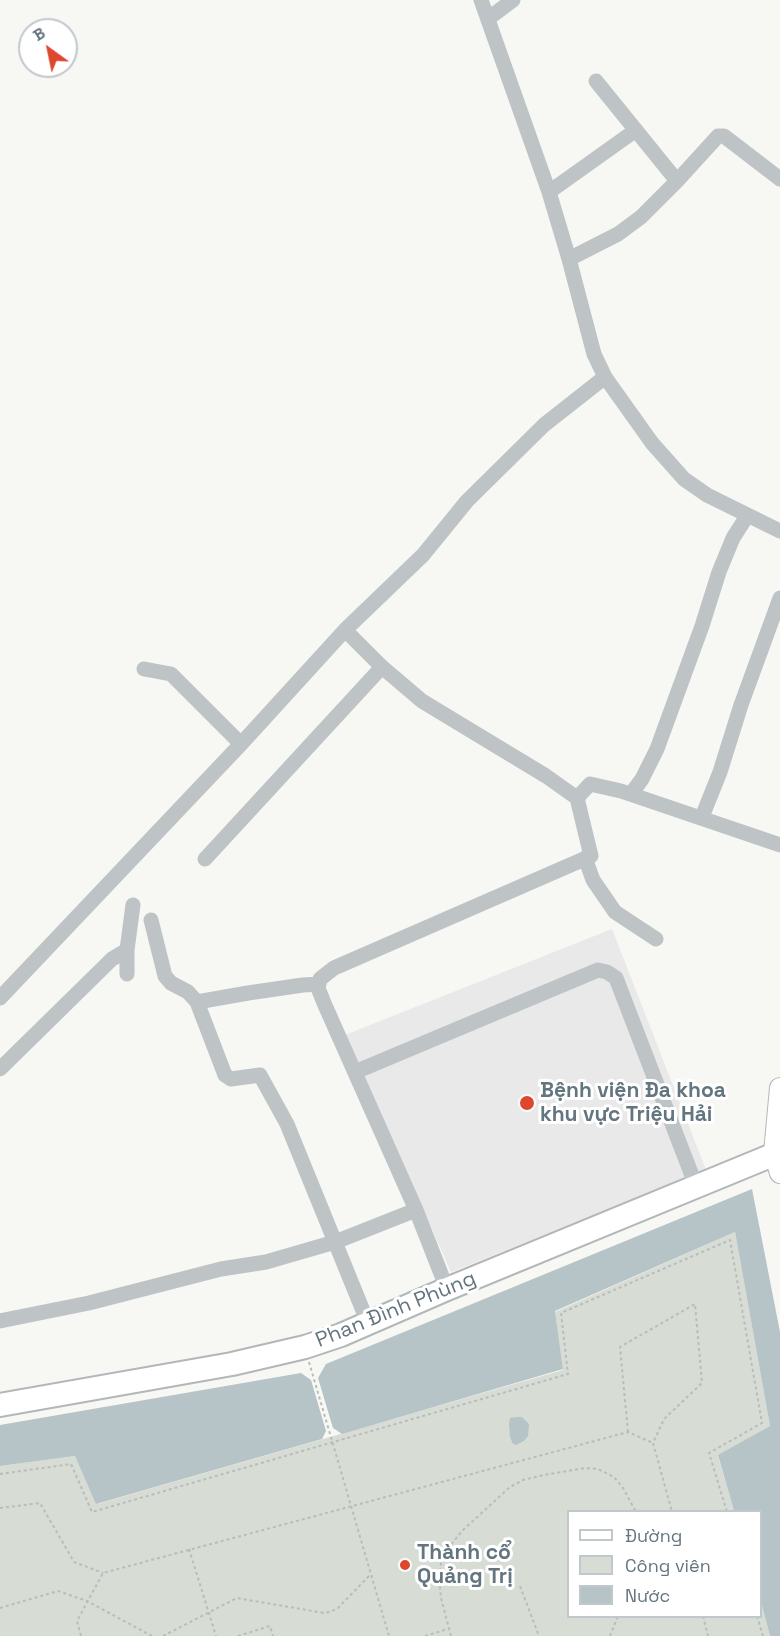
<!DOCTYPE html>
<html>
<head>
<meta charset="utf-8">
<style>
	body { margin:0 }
	#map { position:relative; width:780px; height:1636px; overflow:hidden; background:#f7f7f4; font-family:"Space Grotesk",sans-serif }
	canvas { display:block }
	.legend { position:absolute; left:567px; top:1510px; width:195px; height:108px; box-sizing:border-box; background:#fff; border:2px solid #c1c8cb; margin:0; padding:8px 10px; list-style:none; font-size:18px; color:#63757e }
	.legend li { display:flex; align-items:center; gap:12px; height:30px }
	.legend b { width:30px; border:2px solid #c1c8cb }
	.north { position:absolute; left:18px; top:18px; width:60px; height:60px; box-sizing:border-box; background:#fff; border:2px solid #c1c8cb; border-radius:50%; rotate:327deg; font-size:16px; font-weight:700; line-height:24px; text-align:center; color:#63757e }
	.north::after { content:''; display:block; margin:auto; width:21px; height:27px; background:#de462e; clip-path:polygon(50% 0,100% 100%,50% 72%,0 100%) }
</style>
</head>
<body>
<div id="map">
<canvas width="780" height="1636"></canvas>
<ul class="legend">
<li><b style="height:8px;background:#fff"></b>Đường</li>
<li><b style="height:16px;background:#d7dcd4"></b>Công viên</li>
<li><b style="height:16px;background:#b6c4c7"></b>Nước</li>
</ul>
<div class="north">B</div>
</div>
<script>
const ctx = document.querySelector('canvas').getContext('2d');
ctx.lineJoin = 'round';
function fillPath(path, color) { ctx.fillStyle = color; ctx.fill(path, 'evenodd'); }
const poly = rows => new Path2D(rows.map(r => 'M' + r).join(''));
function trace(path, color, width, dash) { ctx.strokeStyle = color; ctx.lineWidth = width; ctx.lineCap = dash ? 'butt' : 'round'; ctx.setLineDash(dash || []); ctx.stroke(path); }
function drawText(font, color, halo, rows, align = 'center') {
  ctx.font = font + ' "Space Grotesk",sans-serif'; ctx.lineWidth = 6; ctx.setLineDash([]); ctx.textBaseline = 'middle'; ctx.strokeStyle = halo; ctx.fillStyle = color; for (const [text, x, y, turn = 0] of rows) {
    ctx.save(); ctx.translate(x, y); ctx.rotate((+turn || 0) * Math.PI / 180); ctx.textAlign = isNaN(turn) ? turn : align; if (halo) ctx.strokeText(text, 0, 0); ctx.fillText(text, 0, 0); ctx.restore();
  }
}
const built = poly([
	[612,929,706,1170,451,1272,345,1035]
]);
const green = poly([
	[735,1232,770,1426,718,1456,734,1511,568,1512,568,1616,760,1616,761,1602,770,1636,0,1636,0,1466,75,1456,97,1504,563,1370,555,1312]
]);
const water = poly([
	[752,1189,780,1332,780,1636,770,1636,761,1602,760,1512,734,1511,718,1455,770,1426,735,1232,555,1311,563,1369,342,1434,333,1428,318,1378,326,1364],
	[301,1373,311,1380,326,1431,322,1439,96,1504,75,1456,0,1466,0,1425],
	[517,1417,522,1417,529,1424,528,1436,524,1441,516,1445,513,1444,510,1437,509,1424,510,1418]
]);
const path = poly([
	[309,1362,389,1636],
	[628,1432,620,1347,695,1304,702,1383,664,1419,653,1443,672,1512],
	[0,1474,71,1464,92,1512,568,1374,561,1313,730,1240,762,1423,709,1453,727,1512],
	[0,1508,40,1503,74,1562,103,1573],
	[189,1549,216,1636],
	[520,1586,539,1636],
	[0,1608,58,1591,87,1601,152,1636],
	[703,1616,708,1636],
	[757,1616,763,1636],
	[81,1636,77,1621,103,1573,628,1432,653,1443],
	[163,1636,237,1598,324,1613,330,1612,338,1608,371,1574],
	[238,1636,270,1626,273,1636],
	[425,1636,448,1629],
	[451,1636,441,1598,439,1578,441,1563,449,1547,462,1531,510,1487,523,1480,544,1475,585,1468,598,1469,614,1477,623,1488,636,1512],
	[610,1636,618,1616]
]);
const minor = poly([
	[481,0,549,192,569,259,594,354,605,377,652,443,684,479,707,495,780,531],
	[489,18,513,0],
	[596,81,677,181],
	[549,192,636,130],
	[569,259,618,234,641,217,677,181,718,136,724,136,780,179],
	[345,630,382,667,422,701,546,776,577,798],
	[144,669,171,674,241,744],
	[631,794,642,779,657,749,702,626,719,572,733,538,747,516],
	[702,817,720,772,741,705,780,598],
	[585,858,593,880,615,912,656,939],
	[205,859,382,667],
	[151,920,165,976,171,983,188,992,197,1002,225,1075,231,1079,260,1075,287,1124,368,1323],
	[127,974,127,950,133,905],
	[0,998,241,744,345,630,423,555,467,501,544,425,605,377],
	[197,1002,248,993,303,985,319,984],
	[0,1069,112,959,127,950],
	[355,1072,598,970,607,972,616,978,696,1186],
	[447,1289,416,1210,324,1003,318,988,320,979,334,968,591,856,577,798,590,784,621,791,780,845],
	[0,1321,89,1303,221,1269,266,1262,335,1242,416,1210]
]);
const major = poly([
	[780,1088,774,1153,780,1173]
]);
const highway = poly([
	[0,1405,232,1364,305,1347,341,1335,447,1289,780,1152]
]);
const markers = [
	[527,1103,8,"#de462e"],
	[405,1565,6,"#de462e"]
];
const poiNames = [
	["Bệnh viện Đa khoa",540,1091],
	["khu vực Triệu Hải",540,1115],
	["Thành cổ",417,1553],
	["Quảng Trị",417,1577]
];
const streetNames = [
	["Phan Đình Phùng",396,1310,-22]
];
fillPath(built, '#e8e9e8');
fillPath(green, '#d7dcd4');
fillPath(water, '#b6c4c7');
trace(major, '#b2b8bb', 22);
trace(highway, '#b2b7b9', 26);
trace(path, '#b9bcbe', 2, [3, 3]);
trace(minor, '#bec3c6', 15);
trace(major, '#fff', 20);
trace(highway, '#fff', 22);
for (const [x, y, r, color] of markers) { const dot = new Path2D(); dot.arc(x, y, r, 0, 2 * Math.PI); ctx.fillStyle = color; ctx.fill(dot); trace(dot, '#fff', 2); }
drawText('bold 21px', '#63757e', '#fff', poiNames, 'left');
drawText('21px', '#63757e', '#fff', streetNames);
</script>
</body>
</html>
